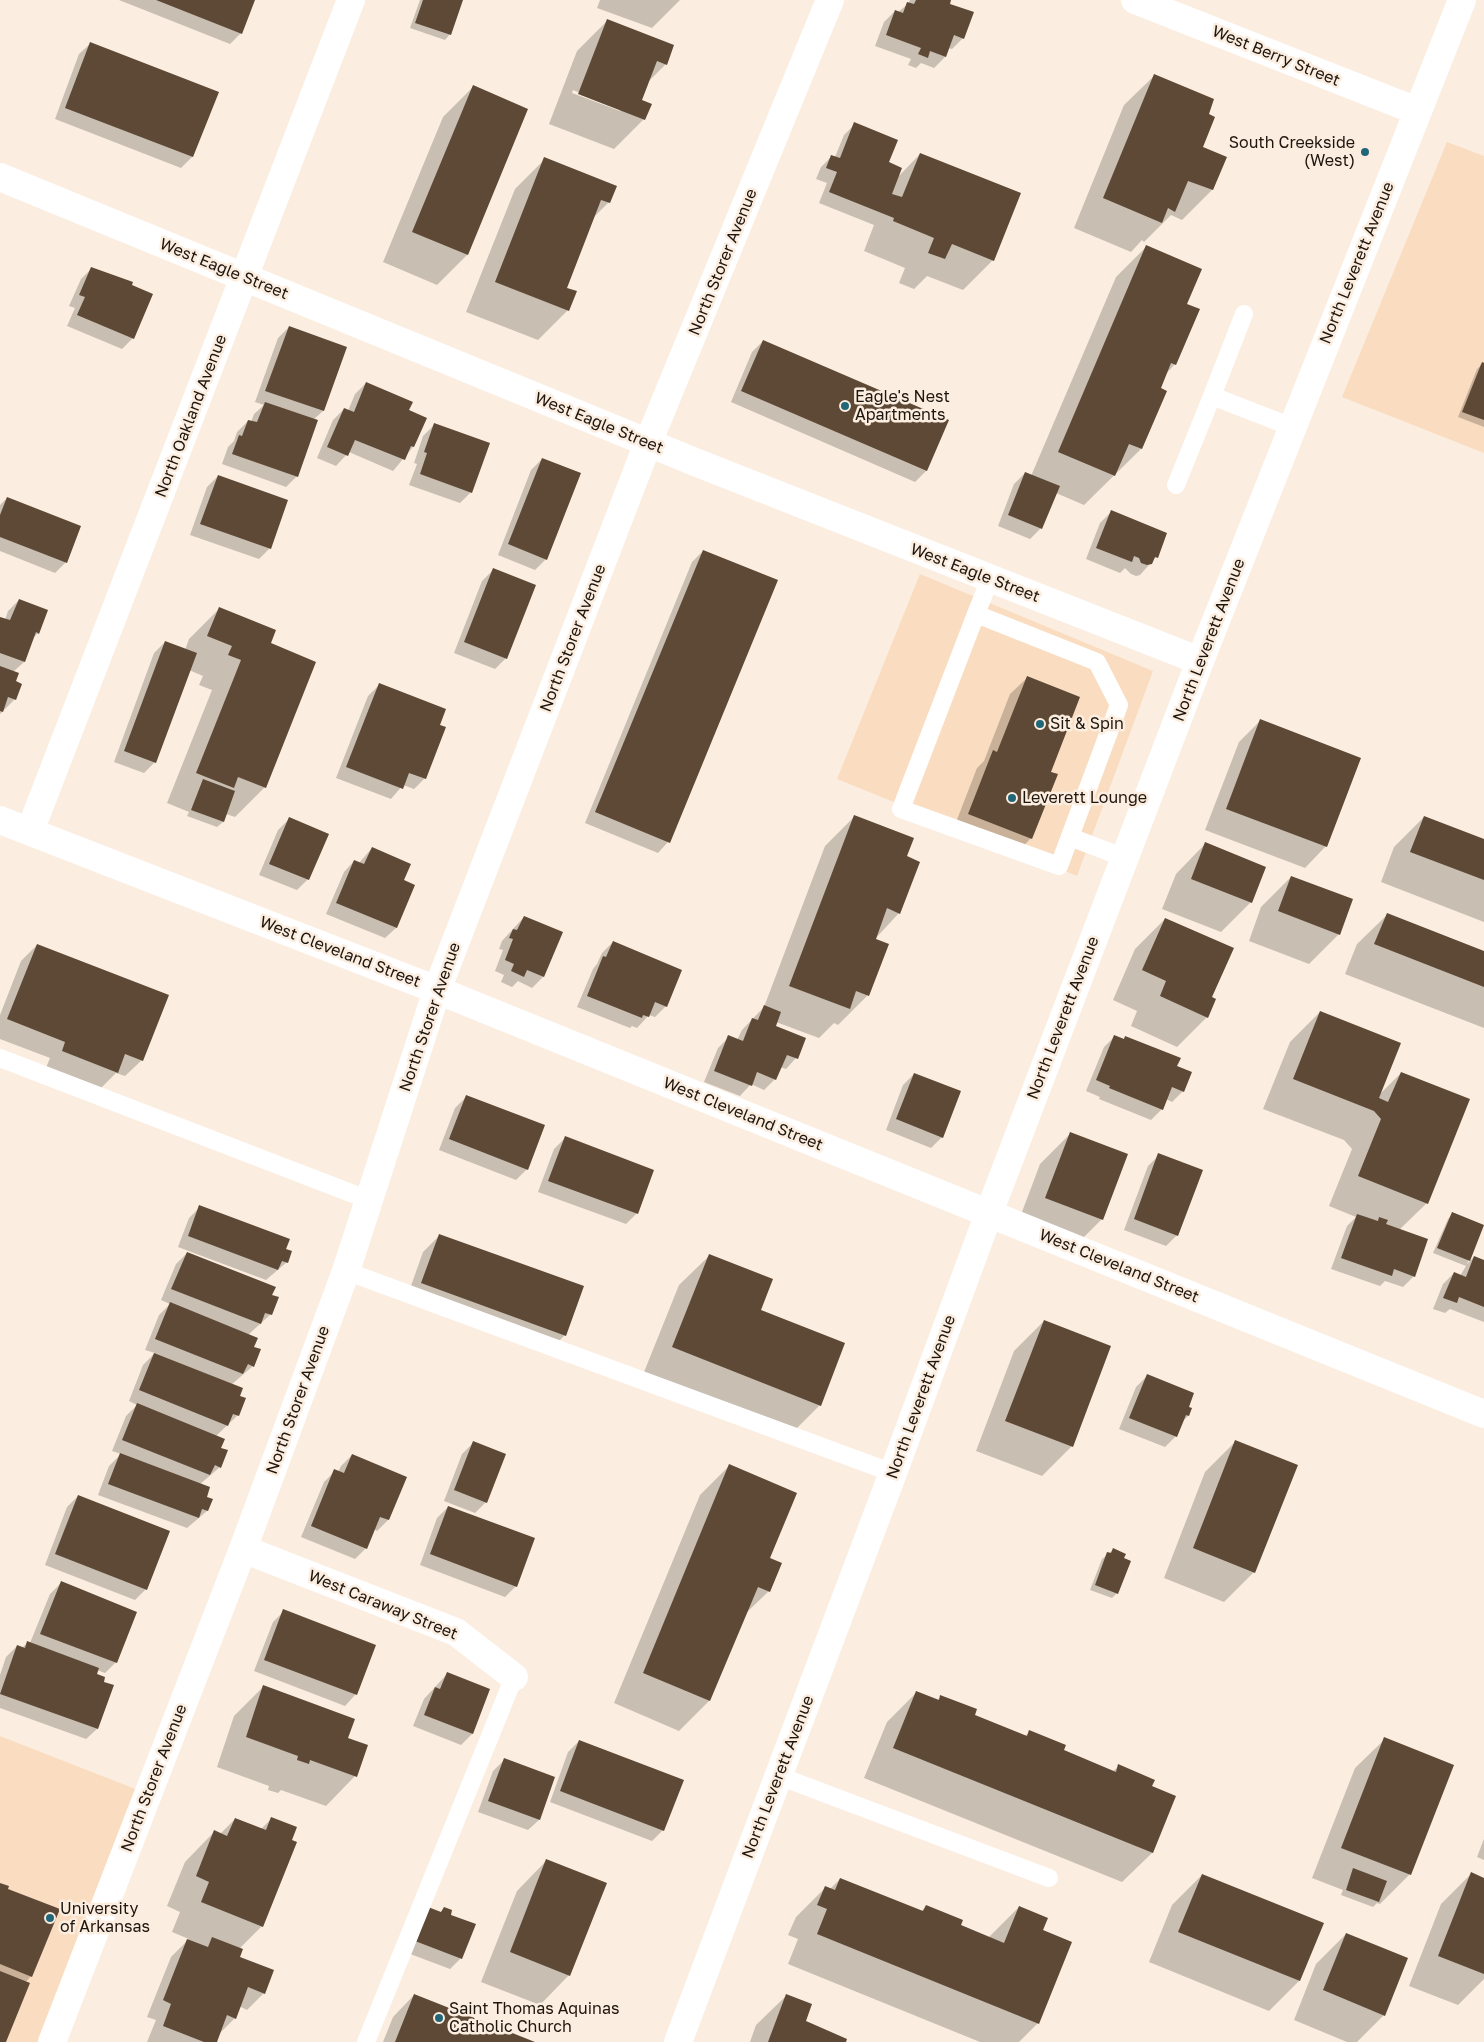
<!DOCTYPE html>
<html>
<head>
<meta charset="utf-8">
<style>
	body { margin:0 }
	canvas { display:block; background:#fbeddf }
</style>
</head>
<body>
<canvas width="1484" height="2042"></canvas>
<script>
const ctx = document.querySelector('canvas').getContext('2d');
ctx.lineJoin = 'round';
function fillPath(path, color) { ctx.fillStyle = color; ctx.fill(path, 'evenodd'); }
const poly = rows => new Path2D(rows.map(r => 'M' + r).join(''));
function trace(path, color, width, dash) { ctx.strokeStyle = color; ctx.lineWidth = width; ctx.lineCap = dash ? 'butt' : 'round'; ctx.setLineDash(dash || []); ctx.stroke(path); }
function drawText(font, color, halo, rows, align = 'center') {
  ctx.font = font + ' "Golos Text",sans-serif'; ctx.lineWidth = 5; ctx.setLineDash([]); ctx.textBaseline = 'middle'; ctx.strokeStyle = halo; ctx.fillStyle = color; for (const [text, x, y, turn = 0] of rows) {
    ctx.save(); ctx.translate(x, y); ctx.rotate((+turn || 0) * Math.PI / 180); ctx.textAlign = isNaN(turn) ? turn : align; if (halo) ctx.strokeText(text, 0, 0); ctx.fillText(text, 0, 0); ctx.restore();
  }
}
const built = poly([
	[1447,142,1484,156,1484,453,1342,397],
	[920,574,1153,671,1077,876,837,779],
	[0,1736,148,1794,52,2042,0,2042]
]);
const shadow = poly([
	[119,0,254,0,241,33,230,44],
	[420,0,461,0,450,34,445,40,410,28],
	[600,0,680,0,652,28,597,8],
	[910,0,950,0,948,4,963,38,952,49,948,48,945,57,934,68,921,63,916,68,908,65,911,59,875,46,884,22,895,11,898,12,908,4],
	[607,21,666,64,647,83,640,101,644,119,614,149,549,124,577,51],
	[573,90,620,109,620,111,572,93],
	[90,44,217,92,192,157,181,168,55,119,79,54],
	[1154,76,1207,114,1201,147,1212,190,1182,220,1171,215,1144,242,1142,240,1131,252,1074,228,1124,105],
	[473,87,527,110,467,255,437,285,383,262,443,117],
	[855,124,897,178,920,154,993,260,963,290,927,276,914,289,899,283,905,268,864,251,874,225,819,203,827,183,816,179,821,167,832,156,835,157,844,135],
	[545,159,609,202,593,218,566,288,568,310,538,340,466,312,515,189],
	[1146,247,1185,304,1175,364,1165,375,1141,449,1084,505,1056,493,1041,528,1030,539,998,526,1014,484,1025,473,1031,476,1116,277],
	[92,268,133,338,122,349,67,326,75,308,69,306,81,279],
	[289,327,346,348,323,411,313,420,297,476,286,487,222,464,228,447,234,441,237,432,248,421,251,422,254,414,264,405,255,402,278,338],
	[763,341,947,421,926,471,915,482,731,402,752,352],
	[1484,362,1484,427,1458,417,1477,369],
	[366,383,407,411,426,418,413,447,393,471,349,452,336,466,317,458,333,420,344,409,348,411,355,394],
	[434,425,471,492,460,503,409,485,417,464,414,463,423,436],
	[542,459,546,559,535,570,498,555,531,470],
	[218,476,270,548,259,559,190,535,207,487],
	[7,498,66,562,55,573,0,551,0,505],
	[1111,512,1156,557,1140,575,1136,576,1131,574,1125,568,1120,573,1086,559,1100,523],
	[703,551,668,842,658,853,585,823,692,562],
	[493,570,506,658,495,669,454,653,482,581],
	[19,600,38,633,33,638,24,662,13,672,15,699,0,714,0,618,5,620,8,611],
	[219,609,269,644,265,787,235,817,226,814,223,822,217,827,187,816,189,812,167,803,212,690,199,685,203,676,189,670,155,762,144,773,114,762,154,653,165,642,185,650,189,639],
	[1027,678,1049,773,1031,838,1015,855,953,830,977,768,984,761,1010,694],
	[379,685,425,778,414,789,403,785,391,799,336,778,368,696],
	[1260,721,1326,846,1305,868,1205,830,1239,742],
	[855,816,905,857,899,913,874,940,868,995,838,1025,834,1023,819,1038,776,1022,774,1027,805,1039,796,1058,786,1069,780,1067,775,1079,764,1090,751,1084,740,1096,704,1082,718,1048,729,1037,737,1040,742,1030,764,1007,825,846],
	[1424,817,1484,840,1484,922,1381,882,1394,847],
	[289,819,308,879,297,890,259,875,278,830],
	[1205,844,1251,902,1221,932,1162,909,1176,874],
	[372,848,402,881,413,885,396,928,385,938,326,914,344,872,354,861,359,863],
	[1291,877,1339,934,1309,964,1249,941,1261,907],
	[1387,915,1484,952,1484,1028,1345,974,1357,944],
	[524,917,562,933,543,977,532,988,518,981,512,987,501,982,504,975,495,971,503,950,499,949,502,941],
	[1165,919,1210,998,1207,1017,1177,1047,1131,1026,1137,1011,1113,1000,1135,949],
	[613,942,666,1006,655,1017,649,1015,637,1028,632,1026,630,1028,577,1007,593,969,597,964,602,953],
	[37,945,142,1060,125,1076,116,1073,100,1089,46,1068,50,1058,0,1039,0,1015,21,961],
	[1320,1012,1379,1095,1401,1073,1427,1203,1399,1230,1414,1276,1403,1287,1385,1281,1380,1286,1331,1269,1347,1226,1356,1217,1329,1206,1352,1149,1344,1140,1263,1109,1290,1042],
	[1115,1036,1123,1040,1125,1038,1176,1066,1183,1091,1172,1102,1166,1099,1162,1109,1151,1120,1099,1099,1100,1097,1086,1091,1104,1047],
	[914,1074,942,1137,931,1148,886,1130,903,1085],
	[466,1097,527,1169,516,1180,439,1150,455,1108],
	[1070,1134,1102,1219,1072,1249,1016,1228,1040,1164],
	[565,1138,637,1213,626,1224,538,1192,554,1149],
	[1159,1155,1177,1235,1166,1246,1124,1230,1148,1166],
	[200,1207,285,1249,287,1262,266,1280,178,1247,189,1218],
	[1453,1213,1483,1226,1467,1264,1474,1257,1484,1261,1484,1322,1450,1309,1445,1313,1433,1309,1443,1284,1454,1273,1460,1276,1466,1266,1433,1253,1448,1219],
	[440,1235,565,1335,548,1352,406,1300,423,1252],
	[187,1253,270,1296,271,1314,248,1335,253,1347,253,1366,231,1385,238,1397,238,1415,216,1436,220,1448,220,1467,199,1485,205,1497,212,1500,207,1511,187,1528,98,1495,109,1466,121,1454,112,1451,126,1416,137,1405,129,1401,143,1365,155,1353,145,1350,159,1315,170,1304,161,1300,176,1264],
	[709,1256,759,1310,820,1405,790,1435,642,1377,679,1285],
	[1044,1321,1072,1446,1042,1476,976,1451,1014,1351],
	[1147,1376,1191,1409,1188,1416,1182,1422,1176,1436,1165,1447,1119,1429,1136,1387],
	[1235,1442,1254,1572,1224,1602,1164,1578,1205,1472],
	[473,1443,486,1502,475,1513,444,1501,462,1454],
	[352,1455,406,1478,388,1520,377,1531,374,1529,366,1548,355,1559,301,1537,324,1482,335,1471,338,1472,341,1466],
	[729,1466,768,1559,769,1591,745,1614,709,1701,679,1731,614,1703,700,1495],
	[78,1496,146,1589,135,1600,45,1565,67,1507],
	[448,1507,516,1586,505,1597,420,1565,437,1518],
	[1113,1550,1117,1593,1112,1598,1090,1590,1102,1559],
	[61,1583,116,1662,105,1673,97,1670,95,1675,102,1683,112,1686,97,1729,86,1739,0,1708,0,1675,6,1657,17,1646,22,1648,28,1642,30,1643,50,1594],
	[284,1611,375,1646,355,1695,345,1706,254,1671,273,1622],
	[447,1674,488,1689,472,1734,461,1745,413,1726,424,1699],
	[264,1686,346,1739,355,1776,326,1806,281,1790,278,1793,268,1790,269,1786,217,1767,234,1716],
	[917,1692,936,1701,941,1697,973,1715,1025,1736,1030,1732,1062,1751,1112,1772,1119,1766,1150,1787,1174,1796,1152,1853,1122,1882,864,1778,887,1722],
	[1385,1739,1410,1874,1380,1904,1377,1903,1373,1907,1341,1895,1343,1890,1312,1878,1355,1768],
	[579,1741,663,1830,652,1841,550,1802,568,1752],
	[504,1760,554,1778,539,1820,528,1830,478,1812,493,1771],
	[235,1819,261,1829,271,1819,262,1926,239,1949,238,1958,264,1993,247,2010,239,2006,235,2018,219,2034,215,2042,147,2042,156,2020,147,2017,171,1957,189,1939,172,1932,180,1912,167,1906,185,1862,214,1832,220,1834],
	[1484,1839,1484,1860,1477,1857],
	[546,1861,569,1975,540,2005,481,1982,517,1891],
	[1471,1874,1484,1879,1484,1979,1458,2005,1409,1986,1441,1904],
	[1202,1875,1322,1924,1299,1981,1269,2011,1149,1962,1172,1905],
	[840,1879,921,1912,926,1906,959,1926,988,1938,1019,1907,1041,1931,1038,2023,1019,2042,980,2042,788,1964,798,1939,788,1935,796,1917,826,1887,830,1889],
	[0,1884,31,1976,25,1983,5,2042,0,2042],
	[444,1909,449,1915,461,1958,450,1969,405,1952],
	[1346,1934,1384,2015,1357,2042,1347,2042,1294,2020,1316,1964],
	[414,1995,532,2042,383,2042,393,2017],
	[786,1996,804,2022,845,2042,750,2042,756,2025]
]);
const building = poly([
	[156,0,255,0,242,34],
	[423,0,463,0,451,35,415,23],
	[916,0,951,0,950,4,974,12,964,39,954,35,946,57,930,51,928,58,918,54,921,48,886,35,895,10,903,13,907,2,914,4],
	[607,19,674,45,667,65,657,61,642,100,652,104,645,120,578,94],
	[90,42,219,92,193,157,65,108],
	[1154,74,1214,99,1209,114,1215,117,1203,147,1227,157,1213,190,1188,181,1175,212,1168,208,1162,223,1103,198],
	[473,85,528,109,468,255,412,232],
	[854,122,898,140,889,162,902,168,892,194,902,197,920,153,1021,193,994,261,952,244,945,259,928,253,934,238,893,221,894,218,829,192,837,172,826,168,831,155,840,158],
	[544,157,617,186,610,203,601,200,567,288,577,291,569,311,495,282],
	[1146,245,1202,269,1187,304,1200,309,1176,365,1171,363,1161,388,1167,391,1142,449,1129,444,1115,476,1058,452],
	[91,267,133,282,132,285,153,294,134,339,77,315,85,297,79,295],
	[289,326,347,347,324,411,265,391],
	[763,340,949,420,927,471,741,391],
	[1482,362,1484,363,1484,420,1462,412],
	[366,382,413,402,409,410,427,418,414,447,411,446,405,460,355,440,348,456,327,447,344,408,354,412],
	[265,402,318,420,298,477,232,454,239,435,242,436,248,420,257,422],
	[434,423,490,443,472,493,420,474,427,453,424,452],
	[542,458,581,473,547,560,508,544],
	[1025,472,1060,486,1042,529,1008,515],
	[218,475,288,500,271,549,200,524],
	[7,497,81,526,67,563,0,537,0,515],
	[1111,510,1167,533,1158,558,1155,557,1152,564,1147,565,1141,563,1139,558,1134,556,1132,562,1096,548],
	[703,550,778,580,670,843,595,812],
	[493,568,536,585,507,659,464,642],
	[19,599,48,610,39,634,36,632,25,662,0,653,0,617,10,620],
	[219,607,276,630,271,643,316,662,266,788,238,777,234,788,196,773,241,660,228,655,232,646,207,636],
	[165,641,197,653,156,763,124,751],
	[0,666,19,673,16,681,22,684,16,700,8,697,3,712,0,711],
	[1027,676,1080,697,1051,772,1058,774,1032,839,968,814,993,750,997,752],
	[379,683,446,709,440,725,446,727,426,779,409,773,403,789,346,767],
	[1260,719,1361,758,1327,847,1226,809],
	[203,779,235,791,224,822,191,810],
	[854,815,914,838,907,856,920,862,900,914,887,908,876,939,889,944,869,996,856,991,850,1009,789,986],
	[1424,816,1484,839,1484,880,1410,852],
	[289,817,329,834,309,880,269,864],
	[1205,842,1266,867,1252,903,1191,879],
	[372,847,411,864,404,880,415,885,397,928,336,903,354,860,364,864],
	[1291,876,1353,899,1340,935,1278,911],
	[1387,913,1484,951,1484,987,1374,944],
	[524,916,563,932,544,977,527,970,524,977,511,971,514,964,505,960,513,939,509,938,513,929,517,930],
	[1165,918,1234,948,1212,997,1216,999,1208,1018,1160,996,1166,981,1142,970],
	[613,941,682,970,667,1007,655,1002,649,1017,643,1015,642,1018,587,996,603,956,606,957],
	[37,944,169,995,143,1061,125,1054,118,1073,62,1051,65,1042,7,1019],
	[764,1005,781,1012,776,1026,806,1038,798,1059,787,1055,776,1080,757,1072,752,1086,714,1071,728,1035,743,1041,752,1018,758,1020],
	[1320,1011,1401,1043,1379,1098,1388,1102,1401,1072,1470,1099,1428,1204,1358,1176,1381,1119,1374,1111,1293,1079],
	[1114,1035,1124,1039,1125,1036,1181,1058,1177,1066,1192,1072,1184,1092,1172,1087,1163,1110,1109,1088,1110,1086,1096,1080],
	[914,1073,961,1091,943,1138,896,1119],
	[466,1095,545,1125,528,1170,449,1139],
	[1070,1132,1128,1154,1103,1220,1045,1198],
	[565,1136,654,1170,638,1214,548,1181],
	[1158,1153,1203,1170,1178,1236,1134,1219],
	[199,1205,290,1239,286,1249,292,1251,288,1263,282,1261,278,1270,188,1236],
	[1452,1212,1484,1225,1470,1261,1437,1248],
	[1357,1214,1378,1221,1379,1217,1388,1220,1386,1224,1428,1239,1415,1277,1394,1269,1392,1276,1341,1258],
	[439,1234,584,1286,566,1336,421,1283],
	[187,1252,276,1287,272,1295,279,1297,272,1315,265,1313,261,1324,171,1289],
	[709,1254,773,1279,761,1310,845,1343,821,1406,672,1347],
	[1474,1256,1484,1260,1484,1307,1459,1297,1457,1303,1443,1298,1454,1272,1466,1277],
	[170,1302,258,1338,254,1347,261,1349,254,1367,248,1364,243,1374,155,1339],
	[1044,1320,1111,1346,1073,1447,1005,1421],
	[154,1353,243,1388,240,1396,246,1398,239,1416,233,1414,228,1426,139,1390],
	[1147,1374,1194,1393,1189,1407,1192,1408,1189,1416,1186,1415,1177,1437,1129,1418],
	[137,1403,225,1439,221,1448,228,1450,221,1468,215,1465,210,1475,122,1440],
	[1235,1440,1298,1465,1255,1573,1193,1548],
	[473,1441,506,1454,487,1503,454,1490],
	[120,1453,210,1487,207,1497,213,1499,208,1511,202,1509,199,1518,108,1484],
	[352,1454,407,1477,389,1520,380,1517,367,1549,311,1526,334,1469,344,1473],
	[729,1464,797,1493,770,1558,782,1563,770,1592,758,1587,710,1701,643,1673],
	[78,1495,170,1531,147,1590,55,1554],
	[448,1506,535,1538,517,1587,430,1554],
	[1113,1548,1126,1554,1124,1558,1131,1561,1118,1594,1095,1585,1107,1552,1111,1553],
	[61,1581,137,1612,117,1663,40,1634],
	[283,1609,376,1645,357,1695,264,1660],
	[27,1641,99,1668,97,1674,105,1677,104,1682,114,1685,98,1729,0,1694,17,1645,25,1648],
	[447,1672,490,1689,473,1734,424,1715,435,1687,440,1689],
	[263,1685,355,1719,348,1738,368,1745,357,1777,310,1760,309,1764,297,1760,298,1756,246,1737],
	[916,1691,939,1700,940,1695,977,1709,975,1715,1027,1736,1029,1730,1066,1745,1064,1750,1116,1772,1118,1764,1155,1780,1152,1786,1176,1796,1153,1853,893,1748],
	[1384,1737,1454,1765,1411,1875,1341,1848],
	[579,1740,684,1780,664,1831,560,1791],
	[504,1758,555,1777,540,1820,488,1801],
	[271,1817,297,1827,292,1840,297,1842,263,1927,201,1902,209,1882,196,1876,214,1830,227,1836,235,1818,266,1830],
	[546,1859,607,1883,570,1976,510,1952],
	[1353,1868,1387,1881,1379,1902,1346,1890],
	[1471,1872,1484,1878,1484,1974,1438,1956],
	[1202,1874,1324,1923,1300,1981,1178,1932],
	[840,1878,923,1911,926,1905,963,1920,961,1925,1004,1943,1019,1906,1048,1918,1043,1930,1072,1942,1039,2024,817,1934,827,1909,817,1905,825,1886,835,1890],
	[0,1883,9,1886,8,1889,60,1909,32,1977,0,1964],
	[428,1907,441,1912,444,1907,452,1910,451,1915,476,1924,462,1959,415,1941],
	[1346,1933,1408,1958,1385,2016,1323,1990],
	[212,1937,243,1949,240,1957,274,1970,265,1994,248,1987,236,2019,227,2015,217,2042,204,2042,163,2026,171,2004,163,2000,187,1939,208,1947],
	[0,1971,30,1983,6,2042,0,2042],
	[414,1994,535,2042,395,2042],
	[786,1994,812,2004,806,2021,847,2039,846,2042,768,2042]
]);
const lane = poly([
	[1244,314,1212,396,1292,427],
	[1176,485,1212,396],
	[976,614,1097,662,1119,705,1059,866,901,809,976,614,990,579],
	[1070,837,1125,858],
	[0,1058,369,1200],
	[346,1271,893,1473],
	[779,1776,1049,1878],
	[366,2042,514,1677]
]);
const street = poly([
	[1135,0,1417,111],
	[0,177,695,462,1200,661],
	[0,820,437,990,1484,1414],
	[30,831,351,0],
	[243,1549,456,1632,514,1677],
	[52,2042,243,1549,346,1271,437,990,648,443,830,0]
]);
const secondary = poly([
	[678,2042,893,1473,989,1213,1200,661,1462,0]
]);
const markers = [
	[1365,152,5,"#226778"],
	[845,406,5,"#226778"],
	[1040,724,5,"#226778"],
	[1012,798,5,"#226778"],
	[50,1918,5,"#226778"],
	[439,2018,5,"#226778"]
];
const streetNames = [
	["West Berry Street",1276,56,22],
	["North Storer Avenue",723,262,-68],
	["North Leverett Avenue",1357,263,-68],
	["West Eagle Street",224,269,22],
	["North Oakland Avenue",191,416,-69],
	["West Eagle Street",599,423,22],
	["West Eagle Street",975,573,21],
	["North Storer Avenue",573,638,-69],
	["North Leverett Avenue",1209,640,-69],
	["West Cleveland Street",340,952,21],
	["North Storer Avenue",430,1017,-71],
	["North Leverett Avenue",1063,1018,-69],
	["West Cleveland Street",743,1114,22],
	["West Cleveland Street",1119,1266,22],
	["North Leverett Avenue",921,1397,-70],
	["North Storer Avenue",298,1400,-70],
	["West Caraway Street",383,1605,22],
	["North Leverett Avenue",778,1777,-69],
	["North Storer Avenue",154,1778,-69]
];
const poiNames = [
	["South Creekside",1355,143,"right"],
	["(West)",1355,161,"right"],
	["Eagle's Nest",855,397],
	["Apartments",855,415],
	["Sit & Spin",1050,724],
	["Leverett Lounge",1022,798],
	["University",60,1909],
	["of Arkansas",60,1927],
	["Saint Thomas Aquinas",449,2009],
	["Catholic Church",449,2027]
];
fillPath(built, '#faddc0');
fillPath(shadow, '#0003');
fillPath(building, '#5d4936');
trace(lane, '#fff', 18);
trace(street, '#fff', 28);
trace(secondary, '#fff', 28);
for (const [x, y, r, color] of markers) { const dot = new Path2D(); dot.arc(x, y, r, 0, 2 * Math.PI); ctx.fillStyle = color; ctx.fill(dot); trace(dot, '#fbeddf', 2); }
drawText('16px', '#1e150d', '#fbeddf', streetNames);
drawText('16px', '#1e150d', '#fbeddf', poiNames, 'left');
</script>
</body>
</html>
